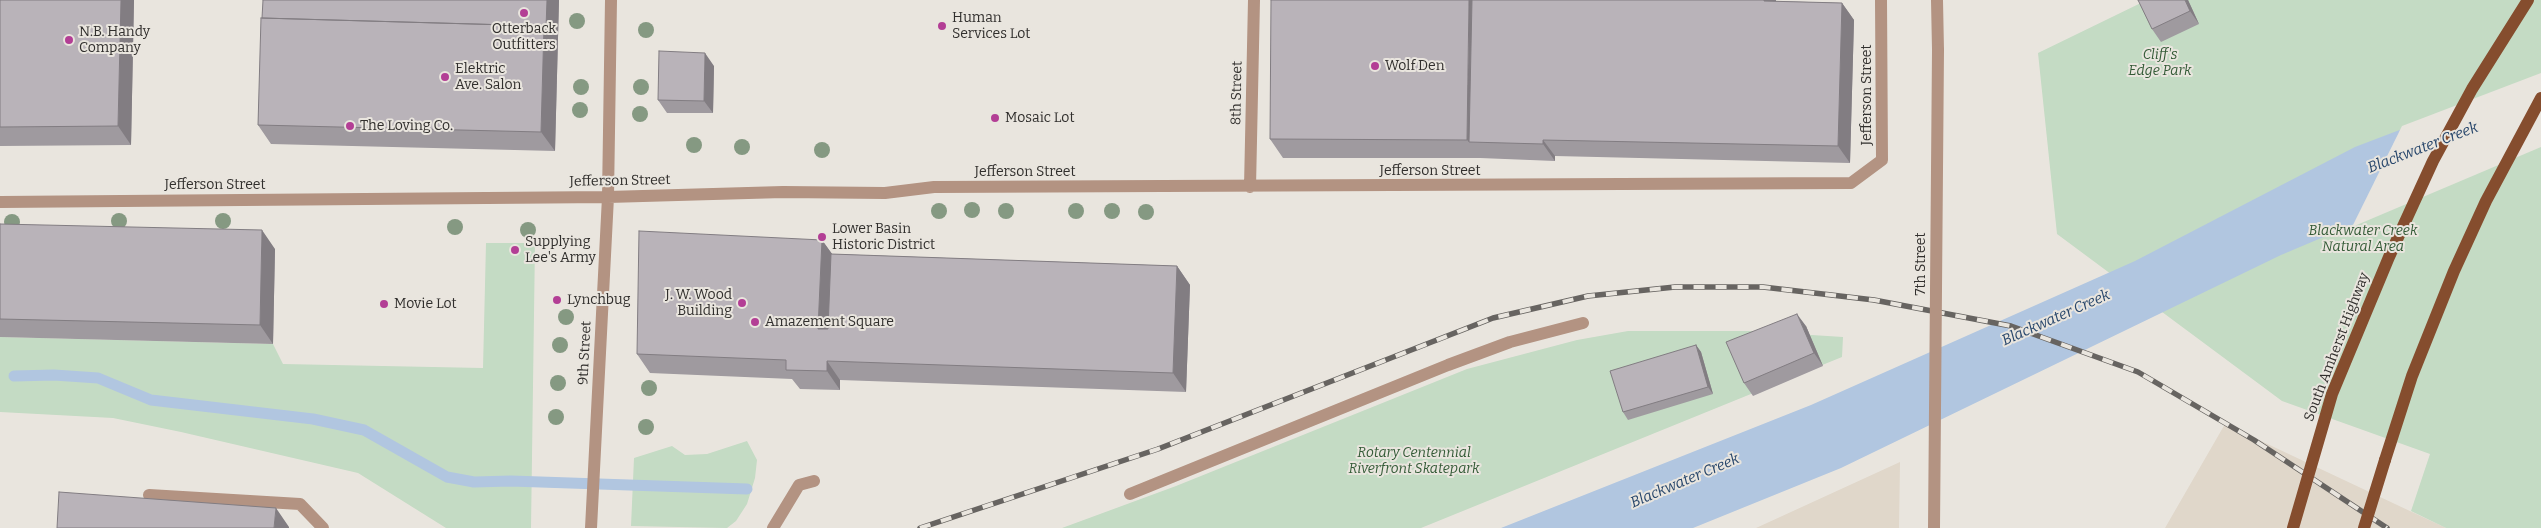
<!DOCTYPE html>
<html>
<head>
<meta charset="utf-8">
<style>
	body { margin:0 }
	canvas { display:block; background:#e9e5de }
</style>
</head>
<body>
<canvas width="2541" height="528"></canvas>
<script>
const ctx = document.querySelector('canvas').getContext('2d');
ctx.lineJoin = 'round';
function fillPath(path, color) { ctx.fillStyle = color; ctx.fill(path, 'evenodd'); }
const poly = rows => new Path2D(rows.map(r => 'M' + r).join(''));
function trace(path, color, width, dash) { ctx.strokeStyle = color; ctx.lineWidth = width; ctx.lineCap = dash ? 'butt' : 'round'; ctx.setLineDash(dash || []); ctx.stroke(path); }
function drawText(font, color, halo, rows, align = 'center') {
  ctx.font = font + ' Bitter,serif'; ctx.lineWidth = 4; ctx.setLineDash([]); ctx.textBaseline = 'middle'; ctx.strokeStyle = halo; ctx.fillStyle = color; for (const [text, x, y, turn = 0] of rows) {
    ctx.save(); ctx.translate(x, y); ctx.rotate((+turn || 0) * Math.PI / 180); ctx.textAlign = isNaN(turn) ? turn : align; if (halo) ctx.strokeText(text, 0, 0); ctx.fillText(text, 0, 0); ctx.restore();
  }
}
const built = poly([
	[2225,424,2446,528,2165,528],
	[1900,462,1899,528,1756,528]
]);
const green = poly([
	[2147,0,2541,0,2541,528,2446,528,2411,511,2430,454,2282,401,2057,234,2038,53],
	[486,243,535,243,531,528,446,528,358,473,181,432,113,418,0,412,0,337,273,344,283,364,483,368],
	[1628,331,1749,331,1843,337,1842,357,1421,528,1062,528,1176,486,1467,369,1577,340],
	[747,441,757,460,755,478,747,504,736,521,727,528,631,526,634,458,672,446,685,455,707,454]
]);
const water = poly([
	[2541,76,2541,145,2281,255,1841,468,1693,528,1501,528,1811,405,2135,261,2355,147]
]);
const pier = poly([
	[2541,73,2541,147,2352,227,2402,126]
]);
const stream = poly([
	[14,376,54,375,98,378,151,400,313,419,364,430,447,477,474,482,511,481,747,489]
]);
const lane = poly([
	[1130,494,1448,365,1510,342,1583,323],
	[149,495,300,504,323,528],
	[773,528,799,485,814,481]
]);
const street = poly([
	[1937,0,1938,50],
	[1250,187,1254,0],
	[0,202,608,197,783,192,885,193,934,187,1851,183,1882,160,1881,0],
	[591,528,608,197,611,0]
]);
const primary = poly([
	[2385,460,2412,376,2454,271,2486,201,2541,98]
]);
const rail = poly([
	[920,528,1158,449,1493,318,1588,296,1675,287,1763,287,1874,300,2011,326,2138,372,2254,440,2387,528]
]);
const streetBridge = poly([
	[1934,528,1938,50]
]);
const primaryBridge = poly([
	[2293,528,2332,394,2389,257,2433,161,2472,89,2528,0],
	[2364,528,2385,460]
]);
const trees = [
	[577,21],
	[646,30],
	[581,87],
	[641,87],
	[580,110],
	[640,114],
	[694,145],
	[742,147],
	[822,150],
	[972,210],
	[939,211],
	[1006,211],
	[1076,211],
	[1112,211],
	[1146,212],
	[119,221],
	[223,221],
	[12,222],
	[455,227],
	[528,230],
	[566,317],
	[560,345],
	[558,383],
	[649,388],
	[556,417],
	[646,427]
];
const wall = poly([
	[0,0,134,0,131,145,0,146],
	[559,0,555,151,271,144,258,125,262,18],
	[2138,0,2188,0,2199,24,2161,42,2152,29],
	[1776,1,1842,3,1854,20,1850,163,1555,156,1555,161,1480,158,1283,158,1270,139],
	[714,66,713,113,667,113,658,100],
	[0,224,275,249,273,344,0,337],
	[822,240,832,254,1177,266,1190,285,1186,392,840,380,840,390,800,389,792,379,650,373,637,354],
	[1806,326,1823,366,1753,396,1744,383],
	[1696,345,1701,352,1713,394,1628,420,1623,412]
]);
const shadedWall = poly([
	[121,0,134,0,131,145,118,126],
	[547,0,559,0,555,151,541,132,544,26],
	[1469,0,1483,0,1469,142,1467,140],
	[1764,0,1776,0,1775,18,1764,1],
	[2185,0,2188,0,2199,24,2190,11],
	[1842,3,1854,20,1850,163,1838,146],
	[705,53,714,66,713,113,704,101],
	[1543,140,1555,156,1555,161,1543,144],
	[262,230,275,249,273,344,260,325],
	[822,240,835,258,832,348,818,329],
	[1177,266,1190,285,1186,392,1173,373],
	[1797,314,1806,326,1823,366,1814,353],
	[1696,345,1701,352,1713,394,1708,387],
	[827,361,840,380,840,390,827,371],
	[276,508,289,527,289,528,274,528]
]);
const building = poly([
	[0,0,121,0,118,126,0,127,0,0],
	[263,0,547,0,546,28,544,26,262,18,263,0],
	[1271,0,1469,0,1467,140,1270,139,1271,0],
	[1472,0,1764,0,1764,1,1842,3,1838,146,1543,140,1543,144,1469,142,1472,0],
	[2138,0,2185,0,2190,11,2152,29,2138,0],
	[261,18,544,26,541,132,258,125,261,18],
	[659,51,705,53,704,101,658,100,659,51],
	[0,224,262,230,260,325,0,319,0,224],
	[639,231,822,240,818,329,828,329,831,254,1177,266,1173,373,827,361,827,371,786,370,786,360,637,354,639,231],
	[1797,314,1814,353,1744,383,1726,342,1797,314],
	[1696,345,1708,387,1623,412,1610,371,1696,345],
	[59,492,276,508,274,528,57,528,59,492]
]);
const markers = [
	[524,13,5,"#b33e95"],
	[942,26,5,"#b33e95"],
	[69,40,5,"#b33e95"],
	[1375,66,5,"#b33e95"],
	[445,77,5,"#b33e95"],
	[995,118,5,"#b33e95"],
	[350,126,5,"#b33e95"],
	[822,237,5,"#b33e95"],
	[515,250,5,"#b33e95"],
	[557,300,5,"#b33e95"],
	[742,303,5,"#b33e95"],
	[384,304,5,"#b33e95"],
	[755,322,5,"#b33e95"]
];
const poiNames = [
	["Human",952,18],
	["Services Lot",952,34],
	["Otterback",524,29,"center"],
	["Outfitters",524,45,"center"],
	["N.B. Handy",79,32],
	["Company",79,48],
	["Wolf Den",1385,66],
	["Elektric",455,69],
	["Ave. Salon",455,85],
	["Mosaic Lot",1005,118],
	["The Loving Co.",360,126],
	["Lower Basin",832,229],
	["Historic District",832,245],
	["Supplying",525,242],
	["Lee's Army",525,258],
	["J. W. Wood",732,295,"right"],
	["Building",732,311,"right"],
	["Lynchbug",567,300],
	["Movie Lot",394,304],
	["Amazement Square",765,322]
];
const parkNames = [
	["Cliff's",2160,55],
	["Edge Park",2160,71],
	["Blackwater Creek",2363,231],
	["Natural Area",2363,247],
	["Rotary Centennial",1414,453],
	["Riverfront Skatepark",1414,469]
];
const streetNames = [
	["8th Street",1237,93,-89],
	["Jefferson Street",1867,95,-90],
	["Jefferson Street",1430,171],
	["Jefferson Street",1025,172],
	["Jefferson Street",620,181,-1],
	["Jefferson Street",215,185],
	["7th Street",1921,264,-90],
	["South Amherst Highway",2337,347,-69],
	["9th Street",585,353,-87]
];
const waterNames = [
	["Blackwater Creek",2423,148,-21],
	["Blackwater Creek",2056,318,-24],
	["Blackwater Creek",1685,481,-23]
];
fillPath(built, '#e0d7ca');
fillPath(green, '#c4dbc4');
fillPath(water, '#b1c6e0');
fillPath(pier, '#e9e5de');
trace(stream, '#b1c6e0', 11);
trace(lane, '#b39382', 12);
trace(street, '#b39382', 12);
trace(primary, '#854d2e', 12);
trace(rail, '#676461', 5.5);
trace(rail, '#e9e5de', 4, [11]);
trace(streetBridge, '#b39382', 12);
trace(primaryBridge, '#854d2e', 12);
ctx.fillStyle = '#859982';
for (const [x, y] of trees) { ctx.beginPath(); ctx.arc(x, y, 8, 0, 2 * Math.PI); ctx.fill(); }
fillPath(wall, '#9f9a9f');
fillPath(shadedWall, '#827d82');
fillPath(building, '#b9b3b9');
trace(building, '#827d82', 1);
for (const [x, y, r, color] of markers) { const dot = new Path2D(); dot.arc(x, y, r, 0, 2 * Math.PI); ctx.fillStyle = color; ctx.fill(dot); trace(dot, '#e9e5de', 2); }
drawText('14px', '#312f2d', '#e9e5de', poiNames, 'left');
drawText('italic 14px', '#345b37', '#e9e5de', parkNames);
drawText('14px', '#312f2d', '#e9e5de', streetNames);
drawText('italic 15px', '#27466b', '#e9e5de', waterNames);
</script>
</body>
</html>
